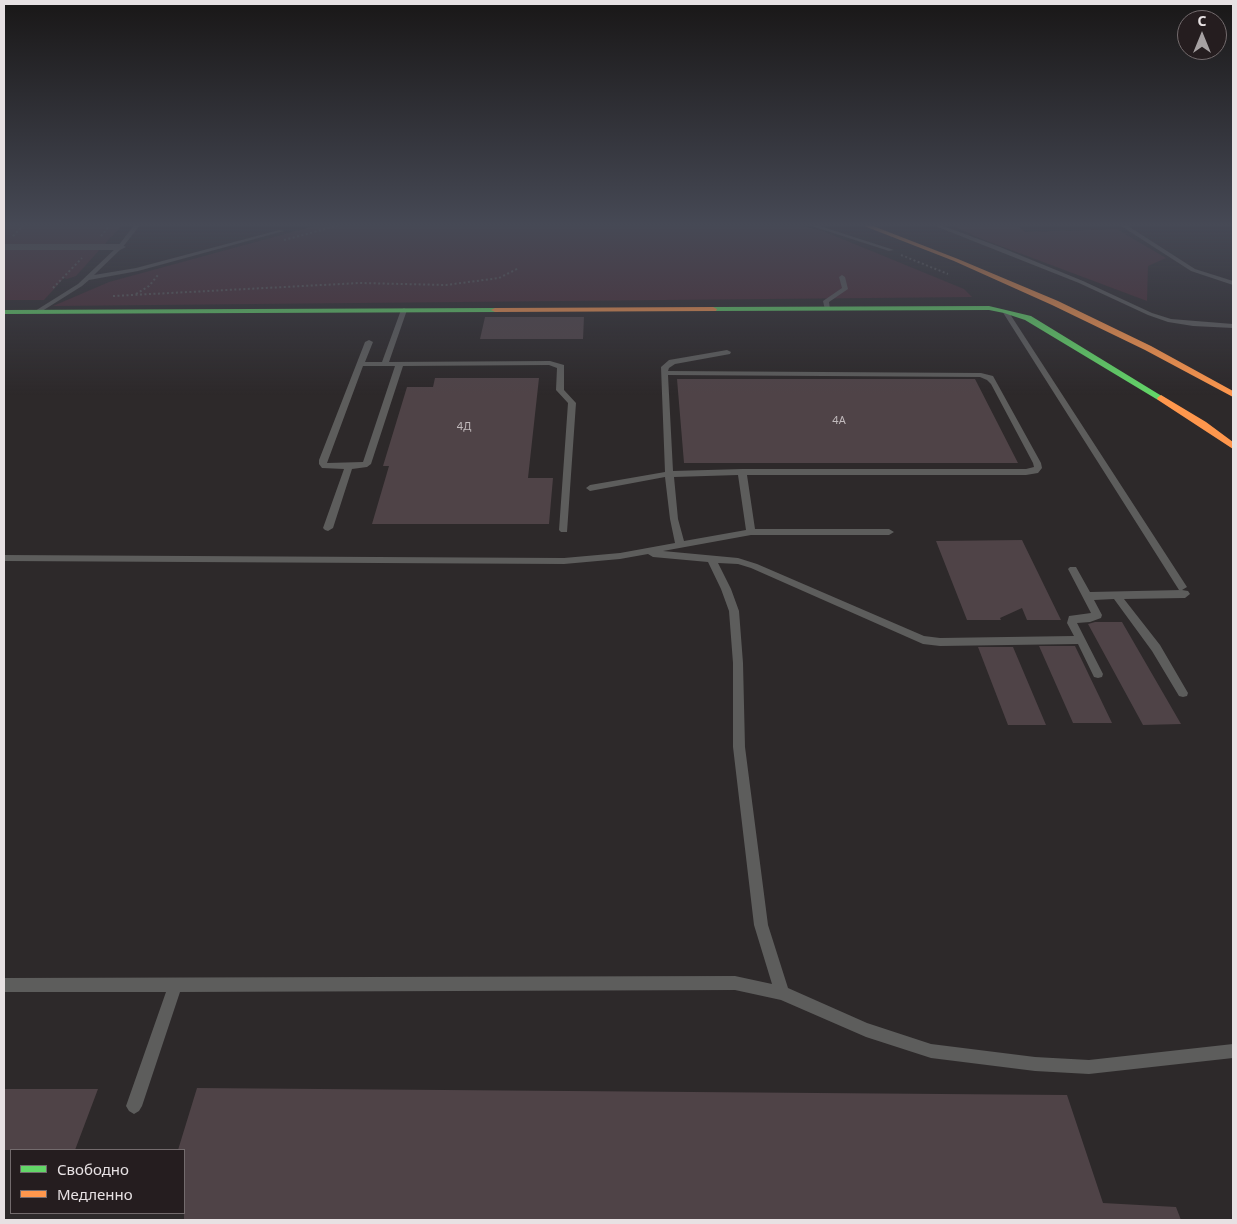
<!DOCTYPE html>
<html>
<head>
<meta charset="utf-8">
<style>
	body { margin:0 }
	#map { position:relative; width:1237px; height:1224px; overflow:hidden; background:#2d292a; font-family:"Noto Sans",sans-serif }
	canvas { display:block }
	.frame { position:absolute; inset:0; border:5px solid #e7e1e3; pointer-events:none }
	.legend { position:absolute; left:10px; top:1149px; width:175px; height:65px; box-sizing:border-box; background:#251d1f; border:1px solid #736b6d; margin:0; padding:6px 9px; list-style:none; font-size:15px; color:#e7e1e3 }
	.legend li { display:flex; align-items:center; gap:10px; height:25px }
	.legend b { width:25px; border:1px solid #736b6d }
	.north { position:absolute; left:1177px; top:10px; width:50px; height:50px; box-sizing:border-box; background:#251d1f; border:1px solid #736b6d; border-radius:50%; rotate:0deg; font-size:14px; font-weight:700; line-height:20px; text-align:center; color:#e7e1e3 }
	.north::after { content:''; display:block; margin:auto; width:18px; height:22px; background:#a6a1a2; clip-path:polygon(50% 0,100% 100%,50% 72%,0 100%) }
</style>
</head>
<body>
<div id="map">
<canvas width="1237" height="1224"></canvas>
<div class="frame"></div>
<ul class="legend">
<li><b style="height:6px;background:#63d668"></b>Свободно</li>
<li><b style="height:6px;background:#ff974d"></b>Медленно</li>
</ul>
<div class="north">С</div>
</div>
<script>
const ctx = document.querySelector('canvas').getContext('2d');
ctx.lineJoin = 'round';
function fillPath(path, color) { ctx.fillStyle = color; ctx.fill(path, 'evenodd'); }
const poly = rows => new Path2D(rows.map(r => 'M' + r).join(''));
function trace(path, color, width, dash) { ctx.strokeStyle = color; ctx.lineWidth = width; ctx.lineCap = dash ? 'butt' : 'round'; ctx.setLineDash(dash || []); ctx.stroke(path); }
function drawText(font, color, halo, rows, align = 'center') {
  ctx.font = font + ' "Noto Sans",sans-serif'; ctx.lineWidth = 5; ctx.setLineDash([]); ctx.textBaseline = 'middle'; ctx.strokeStyle = halo; ctx.fillStyle = color; for (const [text, x, y, turn = 0] of rows) {
    ctx.save(); ctx.translate(x, y); ctx.rotate((+turn || 0) * Math.PI / 180); ctx.textAlign = isNaN(turn) ? turn : align; if (halo) ctx.strokeText(text, 0, 0); ctx.fillText(text, 0, 0); ctx.restore();
  }
}
const green = poly([
	[4,224,123,224,76,276,67,279,64,278,44,300,4,300],
	[321,224,794,224,823,231,964,289,972,297,53,306,109,282],
	[949,224,1016,224,1025,232,1117,229,1166,258,1148,266,1147,301,979,238]
]);
const building = poly([
	[485,317,584,317,583,339,480,339],
	[435,378,539,378,528,478,553,478,549,524,372,524,389,466,383,466,407,387,433,387],
	[677,379,975,379,1018,463,684,463],
	[1022,540,1061,620,1027,620,1022,608,1000,618,1001,620,967,620,936,541],
	[1095,622,1122,622,1181,724,1143,725,1088,624],
	[1039,646,1075,646,1112,723,1073,723],
	[978,647,1013,647,1046,725,1008,725],
	[197,1088,1067,1095,1103,1203,1176,1207,1181,1220,184,1220,184,1150,178,1150],
	[4,1089,98,1089,75,1150,4,1150]
]);
const path = poly([
	[13,236,25,224],
	[101,236,111,224],
	[284,240,344,224],
	[901,255,948,274],
	[53,288,82,258],
	[136,294,149,286,158,275],
	[113,296,360,283,446,285,499,278,519,268]
]);
const lane = poly([
	[135,224,141,224,122,248,94,275,136,268,279,230,284,231,138,271,89,280,82,286,39,313,35,313,35,311,78,284,118,246,135,224],
	[805,224,814,224,894,250,889,251,805,224],
	[930,224,938,224,1000,247,1083,281,1152,313,1171,319,1233,324,1233,328,1193,326,1168,322,1148,315,1079,283,930,224],
	[1118,224,1125,224,1195,269,1233,281,1233,285,1191,271,1118,224],
	[842,275,845,277,848,289,829,302,830,309,825,310,823,301,842,288,839,277,842,275],
	[404,308,407,310,389,362,550,361,564,365,564,390,576,403,567,532,561,532,559,530,568,403,556,390,557,368,549,365,403,366,371,464,367,467,352,469,333,528,328,531,325,530,323,528,344,469,322,468,319,464,319,460,365,342,369,340,373,342,365,362,382,362,401,310,404,308],
	[363,366,395,366,363,462,327,463,363,366],
	[1003,310,1008,311,1187,587,1182,590,1188,591,1190,594,1185,598,1124,599,1160,645,1188,693,1187,696,1183,697,1179,696,1152,651,1114,599,1094,600,1102,615,1101,618,1090,622,1077,623,1103,674,1102,677,1098,678,1094,677,1078,644,940,646,923,644,751,568,738,564,718,563,731,589,739,611,743,663,745,747,768,925,788,988,867,1023,931,1044,1035,1057,1089,1060,1233,1044,1233,1058,1089,1074,1035,1071,931,1058,866,1037,781,1000,735,990,180,992,142,1106,139,1111,134,1114,129,1111,126,1106,166,992,4,992,4,978,735,976,772,984,754,925,733,747,733,663,729,611,721,589,708,562,653,557,648,554,620,559,564,564,4,561,4,555,564,558,620,553,675,543,670,519,665,477,590,491,586,488,590,485,665,472,661,367,669,360,727,350,731,352,730,354,675,364,669,368,668,371,981,373,993,376,1041,463,1042,468,1038,473,1026,475,747,475,755,529,889,529,894,532,889,535,751,535,663,551,738,558,757,564,924,636,940,638,1074,636,1067,623,1069,616,1091,613,1068,569,1070,567,1076,567,1090,592,1182,590,1179,590,1002,311,1003,310],
	[668,375,980,377,987,380,991,384,1033,463,1034,467,1026,469,742,469,673,471,668,375],
	[738,475,746,530,684,541,678,519,674,477,738,475]
]);
const street = poly([
	[4,244,120,244,126,247,120,250,4,250,4,244]
]);
const fast = poly([
	[989,306,1031,316,1165,398,1164,400,1158,400,1025,320,1004,313,989,310,713,311,709,309,713,307,989,306],
	[495,308,499,310,498,312,4,314,4,310,495,308]
]);
const slow = poly([
	[859,224,868,224,958,259,1058,301,1151,346,1233,391,1233,397,1145,350,1052,305,954,261,859,224],
	[713,307,717,309,716,311,495,312,491,310,495,308,713,307],
	[1161,395,1206,422,1233,442,1233,449,1158,400,1157,398,1161,395]
]);
const farNumbernames = [
	["4А",839,421],
	["4Д",464,427]
];
fillPath(green, '#4a2b34');
fillPath(building, '#4f4347');
trace(path, '#5e5e5e', 2, [2, 2.5]);
fillPath(lane, '#5d5d5c');
fillPath(street, '#5d5d5c');
fillPath(fast, '#63d668');
fillPath(slow, '#ff974d');
const sky = ctx.createLinearGradient(0, 0, 0, 395);
sky.addColorStop(0, '#191717');
sky.addColorStop(0.57, '#464955');
sky.addColorStop(1, '#46495500');
ctx.fillStyle = sky;
ctx.fillRect(0, 0, 1237, 395);
drawText('11px', '#c1babc', null, farNumbernames);
</script>
</body>
</html>
